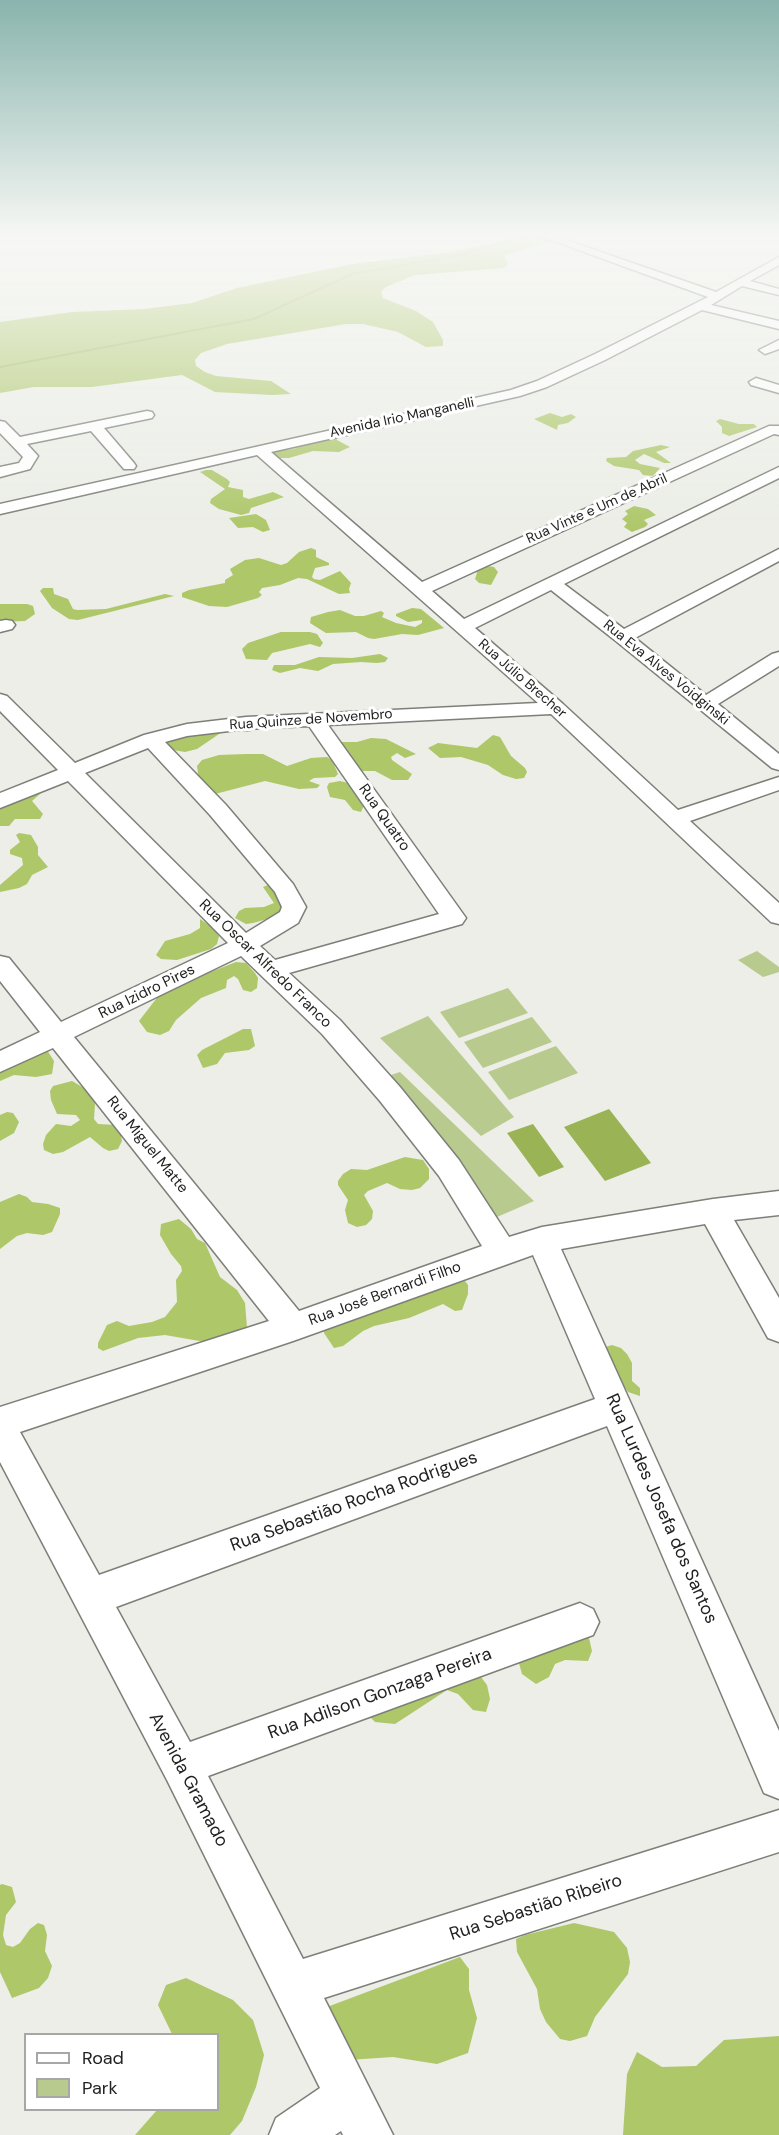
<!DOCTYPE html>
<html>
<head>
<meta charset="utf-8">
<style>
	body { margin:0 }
	#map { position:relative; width:779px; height:2135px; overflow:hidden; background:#eceee7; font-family:"DM Sans",sans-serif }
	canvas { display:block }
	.legend { position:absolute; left:24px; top:2033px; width:195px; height:78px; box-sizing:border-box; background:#fff; border:2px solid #a7a7a6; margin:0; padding:8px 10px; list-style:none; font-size:18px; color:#222321 }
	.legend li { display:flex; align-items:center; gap:12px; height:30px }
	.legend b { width:30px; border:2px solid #a7a7a6 }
</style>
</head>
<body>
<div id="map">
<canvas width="779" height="2135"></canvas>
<ul class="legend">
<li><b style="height:8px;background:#fff"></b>Road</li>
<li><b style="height:16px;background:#b8ca8e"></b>Park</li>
</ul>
</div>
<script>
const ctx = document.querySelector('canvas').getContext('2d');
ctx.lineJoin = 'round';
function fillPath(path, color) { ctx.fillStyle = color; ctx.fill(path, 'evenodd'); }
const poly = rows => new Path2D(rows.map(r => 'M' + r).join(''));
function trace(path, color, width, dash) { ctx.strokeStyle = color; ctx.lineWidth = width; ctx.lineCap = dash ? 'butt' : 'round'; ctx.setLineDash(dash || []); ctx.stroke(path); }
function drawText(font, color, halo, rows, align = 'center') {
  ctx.font = font + ' "DM Sans",sans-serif'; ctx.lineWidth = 6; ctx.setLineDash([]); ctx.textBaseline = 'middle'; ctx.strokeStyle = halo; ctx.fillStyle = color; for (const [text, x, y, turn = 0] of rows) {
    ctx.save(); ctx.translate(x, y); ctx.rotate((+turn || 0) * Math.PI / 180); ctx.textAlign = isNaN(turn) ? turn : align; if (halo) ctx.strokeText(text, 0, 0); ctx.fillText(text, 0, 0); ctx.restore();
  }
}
const green = poly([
	[757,951,779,967,779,972,763,977,738,960],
	[508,988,528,1013,459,1038,440,1012],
	[428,1016,514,1117,481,1136,380,1038],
	[532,1017,552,1042,483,1068,464,1042],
	[556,1046,578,1073,509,1100,488,1072],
	[400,1072,534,1201,497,1217,391,1075]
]);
const forest = poly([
	[532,234,549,240,550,242,504,255,508,264,504,268,415,275,386,287,381,292,383,298,416,311,433,322,443,340,443,346,426,347,398,332,363,324,346,324,227,344,201,353,195,360,196,366,205,372,216,376,271,381,291,394,272,395,215,392,182,375,92,387,34,387,0,393,0,322,72,312,144,309,192,303,237,288,352,264,443,253,490,244,519,235],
	[550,413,562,417,571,414,576,417,568,423,558,425,557,430,534,419],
	[720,419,739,424,754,424,757,427,729,436,722,433,722,427,716,421],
	[336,436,337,440,350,447,339,452,313,451,289,458,280,458,274,453,274,451,293,449],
	[661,445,670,447,656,452,671,463,664,463,644,454,635,460,640,464,660,468,653,476,643,475,639,470,614,466,606,461,607,458,626,457,633,451],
	[206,470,212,470,227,479,230,482,228,487,243,490,243,497,249,499,273,492,284,497,251,508,249,513,241,515,219,509,210,503,211,499,225,489,200,472],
	[634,506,648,509,656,515,644,520,648,524,645,527,632,532,624,527,627,523,622,519,628,514,625,511],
	[256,514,266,520,270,530,263,532,253,527,238,528,229,518],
	[311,548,316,550,316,557,329,563,329,565,315,568,312,577,314,579,320,580,340,571,351,583,349,589,350,593,339,594,307,579,298,578,280,585,262,588,259,592,262,595,258,598,227,607,209,606,182,597,182,593,189,590,225,583,225,580,233,575,230,569,245,560,259,558,281,565,287,563,299,552],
	[481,565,494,567,498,572,491,585,479,583,475,579,477,573,474,569],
	[43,588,53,588,54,594,68,599,73,609,77,610,106,609,165,594,174,596,78,620,69,619,52,608,40,591],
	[0,604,27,604,33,606,35,614,25,621,0,622],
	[412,608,421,609,444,628,418,635,402,634,374,639,368,638,356,632,326,633,310,623,311,617,328,612,340,610,355,616,364,616,381,611,384,613,382,617,396,623,415,627,422,623,422,620,408,622,396,616,396,614],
	[281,632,310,632,317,634,323,643,320,647,310,644,272,653,267,660,246,659,242,649,248,643],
	[380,654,388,658,385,662,377,663,361,662,333,664,318,671,300,668,280,673,272,670,274,665,295,665,319,657,352,658],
	[276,716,292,717,296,725,284,728,269,725,249,732,222,732,197,749,185,752,167,749,160,731,181,724],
	[493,735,500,737,511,756,525,768,527,772,524,778,516,779,503,775,488,765,461,757,440,758,428,748,438,743,477,748],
	[371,738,386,739,416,754,405,758,397,753,391,757,392,760,412,774,408,780,392,780,375,771,361,771,336,745,342,742,357,742],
	[246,754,263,754,287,766,311,758,327,757,332,760,338,774,335,777,314,778,309,781,320,785,317,788,299,789,265,781,215,794,199,780,197,766,202,760,219,755],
	[340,781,352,784,364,805,361,812,353,810,345,800,330,797,327,787,329,783],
	[39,791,41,793,32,801,43,814,40,819,15,819,9,826,0,826,0,804],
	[19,833,31,835,38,847,38,855,48,867,32,875,27,884,19,888,0,892,0,885,23,865,22,858,10,854,10,850,20,842,16,835],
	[268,885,273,885,285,906,280,912,274,917,253,923,246,924,235,918,239,911,245,908,264,907,274,903,263,887],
	[200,919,213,928,219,936,217,944,211,949,177,960,161,959,156,955,165,941,190,934,200,928],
	[236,962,246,963,255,973,258,978,257,988,251,992,243,990,238,979,234,976,227,980,226,988,201,998,176,1020,169,1031,160,1035,147,1032,139,1021,163,990,198,974,208,973],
	[243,1029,251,1029,255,1046,249,1050,225,1053,217,1064,203,1068,197,1055,202,1050],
	[45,1047,54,1061,52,1074,36,1077,14,1075,0,1081,0,1068],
	[72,1081,89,1091,93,1097,95,1104,94,1119,98,1124,116,1125,120,1130,122,1141,118,1149,109,1151,103,1148,90,1137,63,1152,53,1154,44,1150,43,1144,46,1135,56,1124,71,1126,80,1120,76,1115,57,1114,51,1100,50,1091,53,1086],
	[7,1112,13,1113,19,1122,14,1133,0,1141,0,1115],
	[405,1157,423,1160,429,1169,429,1179,420,1188,412,1190,400,1189,387,1183,368,1191,364,1195,373,1211,372,1219,366,1225,357,1227,348,1223,345,1210,348,1200,338,1185,338,1181,343,1174,351,1169,367,1170],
	[19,1194,27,1197,32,1202,48,1204,60,1208,60,1214,52,1232,43,1235,27,1233,17,1236,0,1249,0,1202],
	[179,1219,191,1229,197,1239,205,1243,220,1277,237,1290,245,1303,247,1328,238,1335,211,1343,165,1335,138,1338,103,1351,98,1348,98,1343,107,1325,117,1321,129,1326,152,1322,165,1317,177,1302,176,1280,182,1271,181,1266,171,1254,160,1235,161,1224],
	[465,1281,468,1285,468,1294,462,1310,455,1311,443,1304,409,1318,374,1326,363,1331,343,1346,334,1348,324,1333,323,1324,327,1322],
	[612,1345,621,1348,627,1354,632,1363,632,1381,640,1388,640,1396,628,1392,599,1349],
	[586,1625,592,1651,588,1661,565,1660,555,1664,549,1677,536,1684,522,1674,517,1656],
	[466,1664,481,1677,487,1685,490,1699,486,1712,473,1710,458,1694,447,1690,395,1724,375,1722,371,1718,351,1722,382,1710,395,1708,405,1697],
	[2,1884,12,1887,16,1902,6,1915,3,1935,6,1945,13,1947,20,1943,30,1929,38,1923,44,1925,47,1935,45,1951,52,1966,48,1978,39,1988,12,1998,0,1972,0,1885],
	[574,1923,614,1932,627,1948,630,1962,628,1974,595,2017,587,2036,570,2041,560,2039,546,2022,540,2009,537,1989,517,1952,516,1939,525,1935],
	[460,1957,469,1969,469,1990,477,2018,468,2053,437,2064,393,2057,348,2060,327,2007],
	[186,1978,233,2000,253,2020,264,2055,256,2087,242,2121,230,2135,135,2135,157,2110,218,2110,218,2034,172,2034,158,2005,166,1985],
	[779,2036,779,2135,623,2135,627,2074,637,2052,662,2067,696,2066,724,2040]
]);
const water = poly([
	[609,1109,651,1163,605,1181,564,1127],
	[533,1124,564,1167,539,1177,507,1133]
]);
const stream = poly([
	[0,367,254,319,352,274,445,258,545,233]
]);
const minor = poly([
	[532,233,546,233,716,292,779,257,779,265,750,281,779,289,779,295,742,286,711,305,779,321,779,329,702,310,605,360,547,387,520,396,271,452,422,582,769,426,779,426,779,435,774,434,432,591,464,619,779,467,779,478,564,584,624,629,779,549,779,561,635,638,706,695,772,654,779,652,779,666,718,704,779,754,779,770,772,768,616,641,551,590,475,628,563,704,678,810,779,777,779,790,690,821,779,903,779,924,771,922,551,714,328,725,466,918,462,924,289,973,340,1020,400,1087,459,1160,509,1237,542,1227,713,1199,779,1191,779,1215,734,1220,779,1298,779,1342,768,1338,705,1224,561,1249,779,1731,779,1799,764,1793,607,1426,116,1607,190,1742,580,1603,593,1609,599,1622,593,1635,208,1776,303,1959,779,1810,779,1852,324,1998,393,2135,343,2135,341,2131,335,2135,269,2135,276,2118,320,2088,167,1780,0,1462,0,1407,269,1321,53,1048,0,1072,0,1051,40,1032,0,981,0,956,9,958,61,1022,228,943,68,781,0,808,0,793,58,770,0,711,0,694,7,696,75,763,144,735,187,724,246,717,538,703,257,455,0,514,0,504,511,390,537,381,595,354,708,297,532,233],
	[309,726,439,914,275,960,260,946,298,923,306,907,293,884,226,805,165,742,187,736,246,729,309,726],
	[148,748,210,815,275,892,282,907,280,912,246,933,85,773,148,748],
	[241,956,322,1034,380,1101,439,1176,482,1246,299,1311,74,1037,241,956],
	[533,1255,595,1399,99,1575,20,1432,293,1341,533,1255],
	[779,340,779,349,765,354,759,350,779,340],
	[756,378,779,385,779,393,751,385,749,382,756,378],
	[147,411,152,412,154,415,152,418,104,428,134,463,136,466,134,469,124,469,91,431,27,444,38,456,30,469,0,477,0,467,19,463,23,457,0,433,0,421,5,422,20,437,147,411],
	[6,620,12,621,15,625,12,629,0,632,0,621,6,620]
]);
const farStreetnames = [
	["Avenida Irio Manganelli",402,418,-12],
	["Rua Vinte e Um de Abril",597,509,-24],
	["Rua Eva Alves Voidginski",666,673,39],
	["Rua Júlio Brecher",522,679,41],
	["Rua Quinze de Novembro",311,720,-4]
];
const streetNames = [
	["Rua Quatro",384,818,55],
	["Rua Oscar Alfredo Franco",265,964,44],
	["Rua Izidro Pires",147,992,-26],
	["Rua Miguel Matte",147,1145,51],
	["Rua José Bernardi Filho",385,1294,-20]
];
const nearStreetnames = [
	["Rua Sebastião Rocha Rodrigues",354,1502,-20],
	["Rua Lurdes Josefa dos Santos",661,1509,66],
	["Rua Adilson Gonzaga Pereira",380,1694,-20],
	["Avenida Gramado",188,1780,62],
	["Rua Sebastião Ribeiro",536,1908,-18]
];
fillPath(green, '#b8ca8e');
fillPath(forest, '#adc769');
fillPath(water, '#9ab355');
trace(stream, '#9ab355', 2);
trace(minor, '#7d7f79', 3);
fillPath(minor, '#fff');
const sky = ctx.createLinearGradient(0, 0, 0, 532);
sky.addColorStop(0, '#89b4ad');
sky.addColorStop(0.44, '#f6f7f4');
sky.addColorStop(1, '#f6f7f400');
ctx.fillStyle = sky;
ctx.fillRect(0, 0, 779, 532);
drawText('14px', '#222321', '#fff', farStreetnames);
drawText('15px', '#222321', '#fff', streetNames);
drawText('18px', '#222321', '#fff', nearStreetnames);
</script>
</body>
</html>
